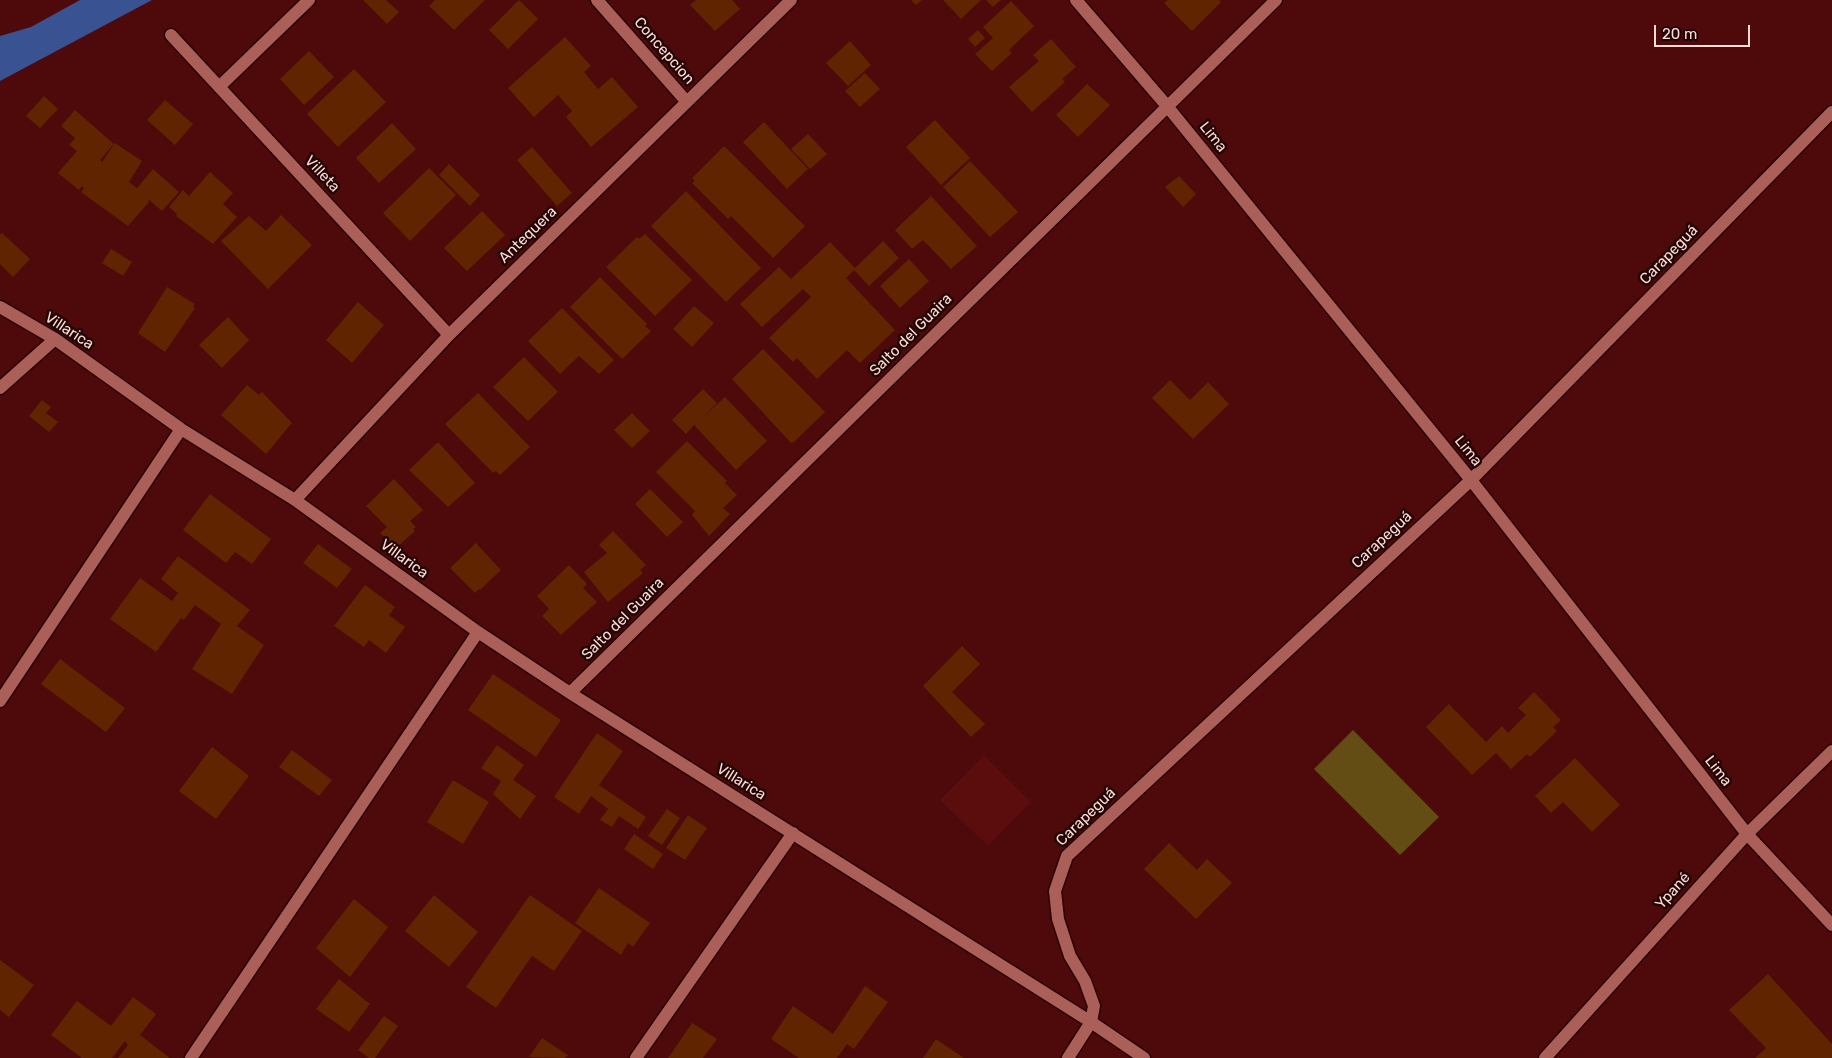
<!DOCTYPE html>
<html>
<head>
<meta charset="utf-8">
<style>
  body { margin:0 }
  #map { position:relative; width:1832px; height:1058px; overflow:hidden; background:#4e090a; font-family:Rubik,sans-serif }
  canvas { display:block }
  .scale { position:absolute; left:1654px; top:25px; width:96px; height:22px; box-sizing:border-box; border:2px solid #fedbd6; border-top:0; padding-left:6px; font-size:15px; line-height:18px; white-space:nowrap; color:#fedbd6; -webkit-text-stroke:4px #220605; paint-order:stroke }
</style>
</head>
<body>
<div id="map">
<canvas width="1832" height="1058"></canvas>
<div class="scale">20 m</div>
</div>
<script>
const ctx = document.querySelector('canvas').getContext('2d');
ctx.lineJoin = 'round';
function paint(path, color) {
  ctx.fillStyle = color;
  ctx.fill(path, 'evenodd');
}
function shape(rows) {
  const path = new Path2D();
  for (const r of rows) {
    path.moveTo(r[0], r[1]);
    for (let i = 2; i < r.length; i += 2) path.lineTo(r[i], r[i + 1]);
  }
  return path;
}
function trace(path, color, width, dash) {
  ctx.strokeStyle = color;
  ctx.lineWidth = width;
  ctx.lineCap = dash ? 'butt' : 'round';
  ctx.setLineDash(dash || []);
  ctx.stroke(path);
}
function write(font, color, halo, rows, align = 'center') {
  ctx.font = font + ' Rubik,sans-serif';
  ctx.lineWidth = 5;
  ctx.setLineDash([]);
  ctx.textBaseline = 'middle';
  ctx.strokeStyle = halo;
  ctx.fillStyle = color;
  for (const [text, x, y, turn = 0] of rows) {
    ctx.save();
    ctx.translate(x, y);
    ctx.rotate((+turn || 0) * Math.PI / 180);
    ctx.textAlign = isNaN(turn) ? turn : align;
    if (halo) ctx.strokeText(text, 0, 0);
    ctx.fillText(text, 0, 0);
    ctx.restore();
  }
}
const built = shape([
  [984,755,1031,802,988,846,940,800]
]);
const green = shape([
  [1353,730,1439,817,1400,855,1314,769]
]);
const water = shape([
  [80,0,152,0,0,81,0,36,31,27]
]);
const building = shape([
  [363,0,386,0,399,12,387,24],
  [435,0,485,0,454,30,429,6],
  [519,0,538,19,508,49,489,30],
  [696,0,732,0,740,9,715,31,690,5],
  [911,0,922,0,916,5],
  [943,0,981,0,961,19],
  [986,0,1001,0,993,7],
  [1168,0,1219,0,1221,2,1192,31,1164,3],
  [1011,1,1034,26,1009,50,1012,53,992,71,975,54,993,38,983,27],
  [978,30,985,38,975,47,968,39],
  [565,37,591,66,584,72,598,89,612,77,638,107,591,147,566,117,572,111,558,95,534,117,508,88],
  [1051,39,1076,67,1062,79,1065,82,1032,112,1009,87,1039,61,1033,55],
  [850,41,871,65,848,86,826,63],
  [309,51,334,77,304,105,280,79],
  [354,69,386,102,338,147,307,114],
  [865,73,880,89,860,107,845,91],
  [1087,84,1110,105,1078,137,1056,115],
  [44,96,58,109,40,128,26,116],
  [165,100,193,124,175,145,147,120],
  [75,110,114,144,100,160,102,162,115,143,142,161,129,182,137,188,153,169,179,192,162,211,148,199,149,202,128,226,81,192,84,188,82,186,79,190,58,173,77,151,69,145,75,138,61,126],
  [935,120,970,158,941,185,906,147],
  [764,122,808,169,787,189,743,142],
  [392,123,416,149,379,183,356,158],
  [808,134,827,154,810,169,791,149],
  [724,146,805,226,773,258,731,216,728,219,692,183,695,181,692,178],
  [532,147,572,193,557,206,517,160],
  [970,161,1018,212,990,237,943,187],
  [449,164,480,195,470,206,439,175],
  [429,168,456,195,410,241,383,213],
  [210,172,233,193,223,204,237,217,213,244,176,216,177,214,169,207,183,190,189,196],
  [1179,176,1196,194,1183,207,1165,187],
  [686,191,761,268,726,302,651,226],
  [931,196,977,246,951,269,923,240,912,249,895,230],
  [482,211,505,235,467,271,444,248],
  [281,215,312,245,268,289,221,241,249,216,266,231],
  [2,233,30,259,13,277,0,264,0,235],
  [645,234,692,280,655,316,606,267,637,237,639,239],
  [883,241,899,258,869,286,854,270,846,278,895,330,860,363,847,350,817,379,797,358,793,362,769,338,811,297,803,289,762,327,740,304,779,267,791,279,830,242,855,268],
  [111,249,132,262,123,276,102,263],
  [909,259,929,281,900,308,880,286],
  [600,277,647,324,645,326,651,331,622,359,570,307],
  [167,287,195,304,193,307,195,308,165,352,138,333],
  [358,302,384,325,352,363,326,340],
  [694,306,714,323,692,347,673,329],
  [562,308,614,360,599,374,579,356,560,374,528,341],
  [228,317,249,340,222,368,199,345],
  [763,349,825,412,794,442,791,443,732,379],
  [524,357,558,392,528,421,493,387],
  [1170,380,1190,400,1208,382,1229,404,1193,439,1152,398],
  [247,385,259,395,262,392,292,423,266,454,221,415],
  [703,389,717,403,702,418,725,397,767,441,736,470,695,426,695,424,686,434,672,420],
  [478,393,530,447,500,475,496,471,493,473,445,424],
  [42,400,51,407,46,413,58,422,49,432,29,416],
  [632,413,650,431,632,448,614,430],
  [687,441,727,481,725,483,737,495,723,508,730,514,709,536,692,515,695,511,656,472],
  [437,443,439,443,475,483,448,507,409,470],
  [394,479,423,510,410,521,416,527,413,529,415,531,396,548,380,533,387,527,366,506],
  [650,489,683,522,667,537,635,504],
  [210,494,271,539,252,564,235,552,226,563,183,530],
  [613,531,646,565,640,570,643,573,608,602,584,572,607,553,599,545],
  [476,543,501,570,480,590,479,589,475,593,450,568],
  [318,544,352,569,337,588,303,563],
  [178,556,250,610,237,626,264,645,232,694,192,669,221,624,195,605,184,620,181,618,156,652,110,619,140,578,172,601,178,593,183,597,161,579],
  [569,565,587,584,583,588,597,602,561,635,542,616,549,609,537,596],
  [365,585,395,607,389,615,405,627,386,653,369,640,364,647,334,626],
  [962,646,980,664,952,692,985,724,971,737,923,686],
  [60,659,125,708,106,732,41,684],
  [493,674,561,720,536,757,468,710],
  [1534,692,1561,720,1553,727,1557,731,1530,757,1527,754,1511,769,1496,753,1472,775,1426,727,1449,704,1486,742,1502,726,1508,733,1526,715,1518,708],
  [597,733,623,751,599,785,646,817,638,829,619,816,612,827,600,820,608,809,591,796,579,814,554,797],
  [497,745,524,765,513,780,536,796,520,819,493,794,501,781,481,768],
  [212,747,249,776,216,819,179,791],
  [292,750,332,780,319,796,279,767],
  [1575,758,1620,805,1592,832,1563,802,1551,813,1535,796],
  [453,780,489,802,463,844,427,822],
  [667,809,680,818,662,845,648,836],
  [688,815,707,828,685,860,666,848],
  [634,834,663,854,653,869,624,849],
  [1169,843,1197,870,1207,859,1232,883,1196,919,1144,869],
  [599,888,650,923,633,947,628,943,621,955,575,923],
  [434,895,478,932,449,967,405,931],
  [530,895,582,931,554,971,532,956,496,1008,466,987],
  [354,899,388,927,350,977,316,948],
  [0,960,34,985,9,1017,0,1010],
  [1768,974,1832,1044,1832,1058,1755,1058,1766,1048,1729,1010],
  [339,979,370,1004,349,1032,316,1009],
  [865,986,888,1002,854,1049,847,1044,837,1058,799,1058,771,1039,793,1006,833,1034],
  [133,997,156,1014,140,1035,170,1058,118,1058,128,1045,125,1041,112,1058,82,1058,51,1035,77,1001,111,1026],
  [384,1016,398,1026,375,1058,369,1058,358,1050],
  [692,1023,717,1039,703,1058,668,1058],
  [542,1038,568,1055,565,1058,529,1057],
  [936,1039,964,1058,923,1058]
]);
const minor = shape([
  [597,0,687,102],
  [1076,0,1167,106,1471,480,1747,834,1832,925],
  [171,35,449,335],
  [219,87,309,0],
  [0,307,55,339,181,429,295,500,478,632,570,693,1091,1022,1144,1058],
  [0,388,55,339],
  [295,500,449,335,791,0],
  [570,693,1276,0],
  [0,701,181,429],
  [191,1058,478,632],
  [636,1058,793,833],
  [1068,1058,1091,1022,1094,1006,1085,981,1070,956,1058,919,1055,891,1067,856,1471,480,1832,112],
  [1545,1058,1747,834,1832,751]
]);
const streetNames = [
  ["Concepcion",664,51,49],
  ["Lima",1213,137,51],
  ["Villeta",322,174,47],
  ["Antequera",528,235,-44],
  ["Carapeguá",1669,255,-46],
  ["Villarica",69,331,33],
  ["Salto del Guaira",911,335,-45],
  ["Lima",1468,451,51],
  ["Carapeguá",1382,540,-43],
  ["Villarica",404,559,36],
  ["Salto del Guaira",623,619,-45],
  ["Lima",1718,771,52],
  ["Villarica",741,782,32],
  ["Carapeguá",1086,817,-44],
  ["Ypané",1673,891,-48]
];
paint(built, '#5b0d0e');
paint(green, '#634d15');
paint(water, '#395292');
paint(building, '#602400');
trace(minor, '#2b0000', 15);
trace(minor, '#aa5f58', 12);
write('15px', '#fedbd6', '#220605', streetNames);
</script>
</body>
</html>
